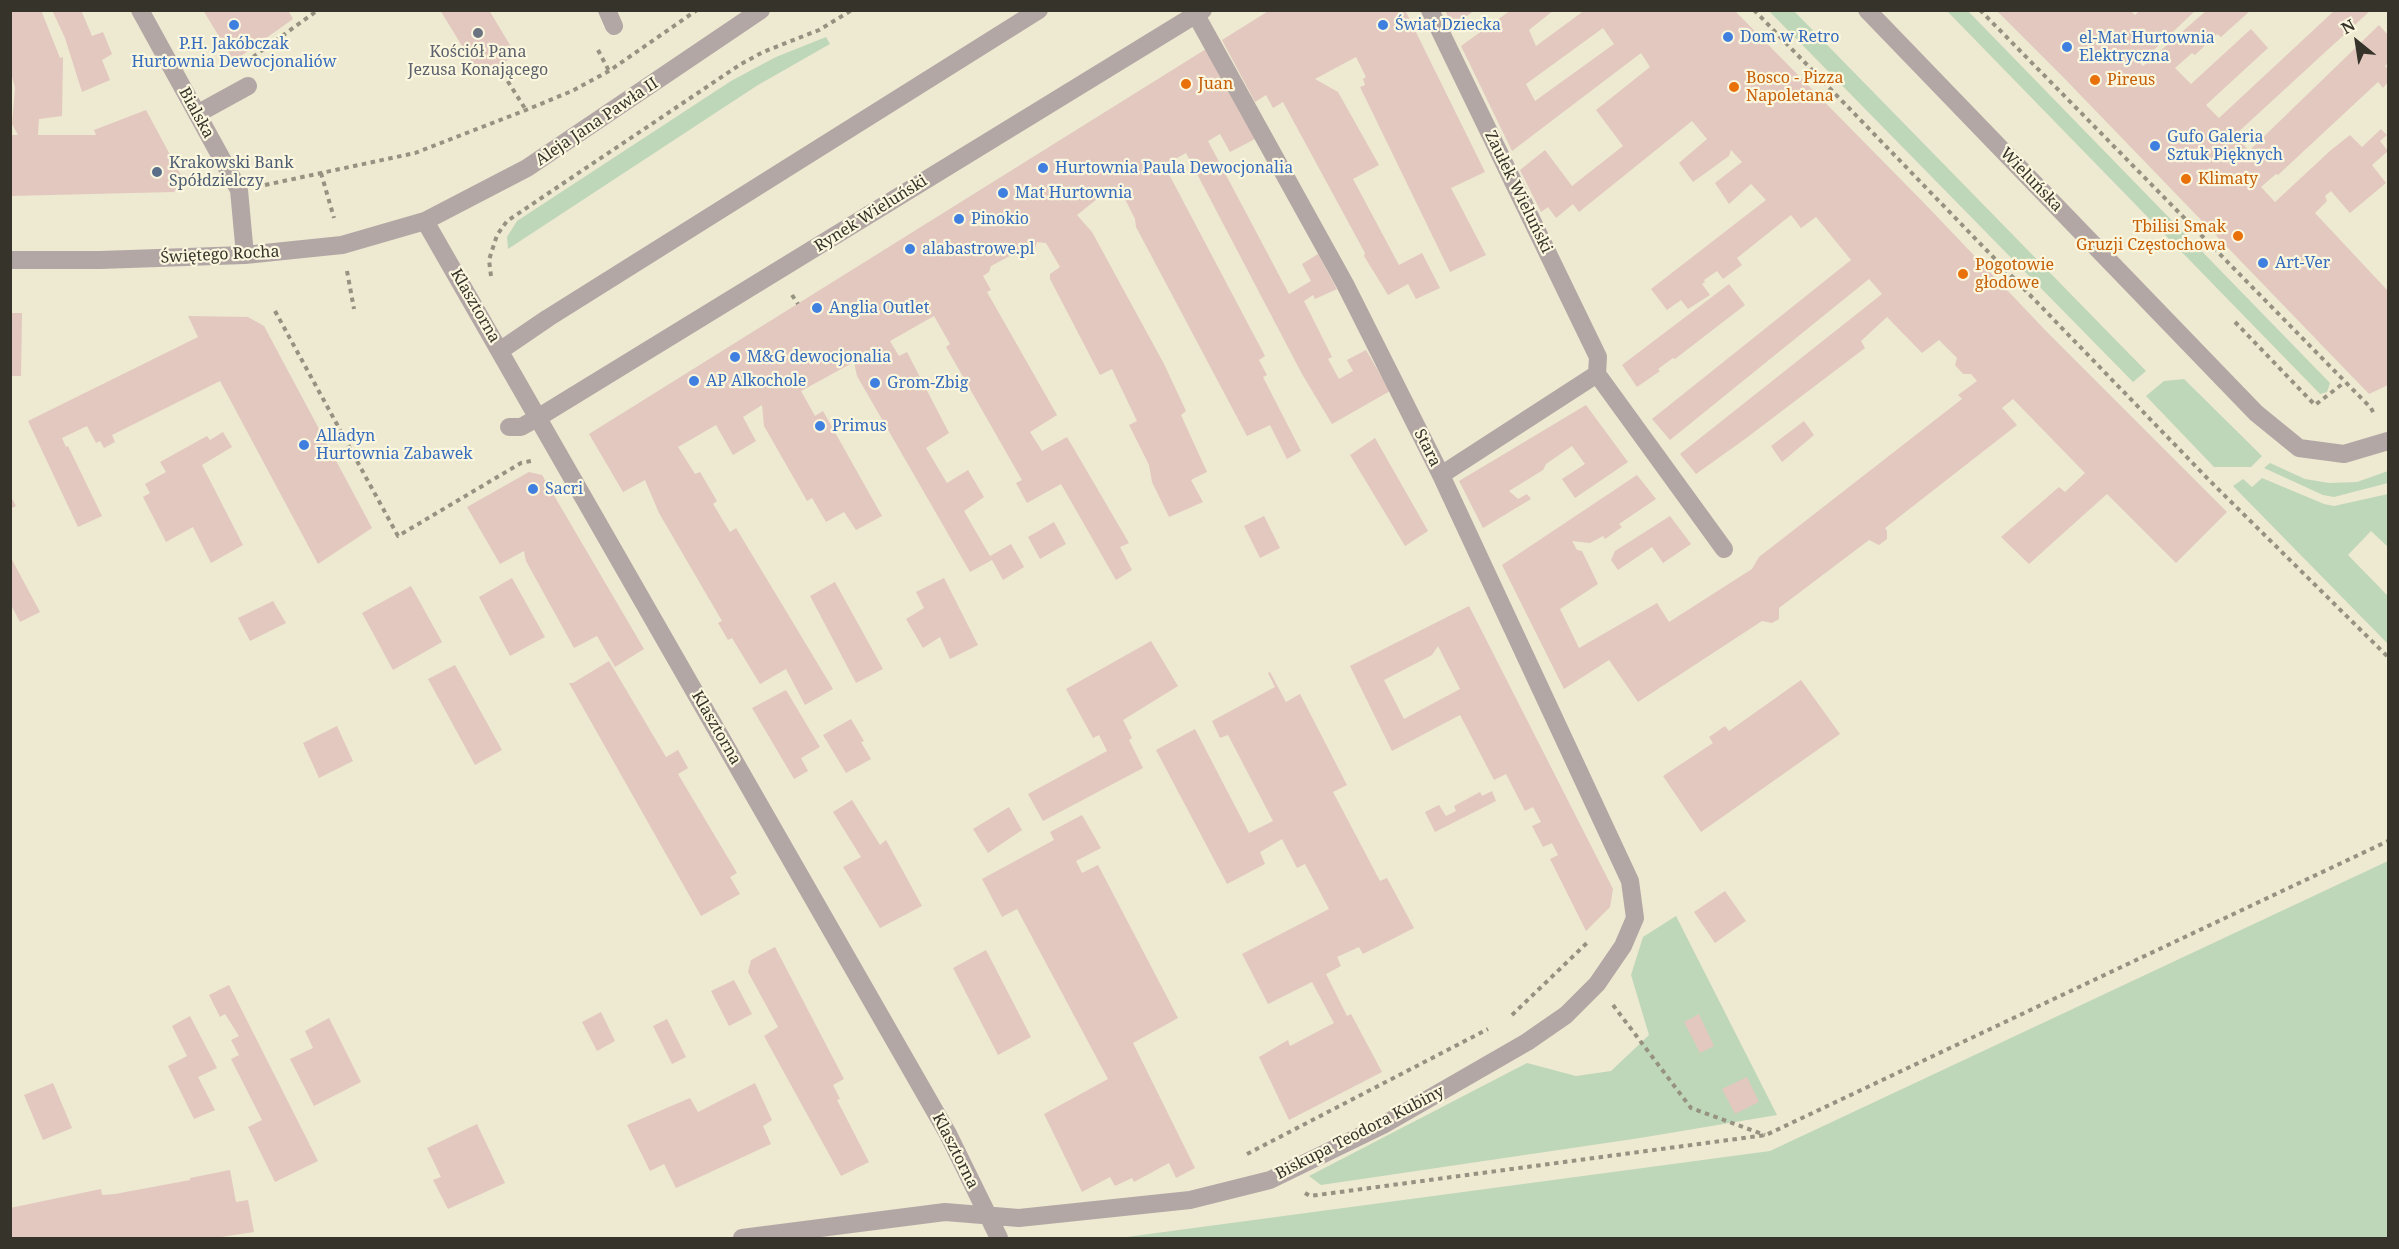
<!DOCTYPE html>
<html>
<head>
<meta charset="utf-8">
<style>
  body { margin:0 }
  #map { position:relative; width:2399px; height:1249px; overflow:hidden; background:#eee9d1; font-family:"Noto Serif",serif }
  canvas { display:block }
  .frame { position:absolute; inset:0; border:12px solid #35332a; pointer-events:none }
  .north { position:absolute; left:2327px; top:12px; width:60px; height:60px; -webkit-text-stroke:4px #fbf6de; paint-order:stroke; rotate:330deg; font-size:16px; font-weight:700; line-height:24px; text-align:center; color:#35332a }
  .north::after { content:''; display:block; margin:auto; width:21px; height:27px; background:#35332a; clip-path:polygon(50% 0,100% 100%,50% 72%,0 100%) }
</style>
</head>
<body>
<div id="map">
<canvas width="2399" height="1249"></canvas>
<div class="frame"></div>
<div class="north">N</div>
</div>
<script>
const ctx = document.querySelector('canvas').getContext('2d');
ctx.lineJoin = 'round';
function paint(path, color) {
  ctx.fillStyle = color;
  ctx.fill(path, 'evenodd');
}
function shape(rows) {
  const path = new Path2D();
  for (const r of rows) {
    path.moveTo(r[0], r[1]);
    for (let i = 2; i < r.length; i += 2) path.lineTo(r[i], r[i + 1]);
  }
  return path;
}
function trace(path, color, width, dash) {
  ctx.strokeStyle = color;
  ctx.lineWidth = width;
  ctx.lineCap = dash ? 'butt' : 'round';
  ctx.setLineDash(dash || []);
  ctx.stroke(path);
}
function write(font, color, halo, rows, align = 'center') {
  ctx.font = font + ' "Noto Serif",serif';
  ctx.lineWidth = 4.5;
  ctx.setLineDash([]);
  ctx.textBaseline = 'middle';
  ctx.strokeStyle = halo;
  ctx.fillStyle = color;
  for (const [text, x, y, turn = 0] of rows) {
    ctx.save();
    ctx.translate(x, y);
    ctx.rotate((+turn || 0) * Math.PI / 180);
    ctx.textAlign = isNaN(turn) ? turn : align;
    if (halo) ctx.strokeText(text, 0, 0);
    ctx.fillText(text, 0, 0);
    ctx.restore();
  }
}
const green = shape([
  [1769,11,1794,11,2146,371,2133,382],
  [1947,11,1968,11,2330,383,2327,392,2320,394],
  [826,37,830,44,758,85,508,249,507,237,517,221,731,81,776,57],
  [2184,379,2262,456,2251,467,2214,467,2146,396,2164,381],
  [2270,463,2305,479,2329,483,2357,482,2388,471,2388,483,2334,497,2323,495,2264,468],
  [2243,479,2252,487,2262,478,2324,504,2334,506,2388,494,2388,547,2371,531,2348,555,2388,596,2388,644,2233,486],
  [2388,861,2388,1238,1119,1238,1770,1151],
  [1676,916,1777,1115,1640,1138,1321,1185,1309,1176,1527,1063,1576,1076,1611,1071,1649,1035,1631,975,1643,937]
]);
const building = shape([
  [10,10,41,10,60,58,63,57,62,116,39,119,38,135,96,135,94,130,146,110,183,179,174,192,10,196,10,135,18,135,12,124,15,88,10,69],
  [52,10,81,10,92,36,103,32,112,54,102,60,110,80,82,92,65,38],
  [203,10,288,10,293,19,234,61],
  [440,10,489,10,516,55,481,77],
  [1270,10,1405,10,1485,172,1451,188,1486,255,1450,272,1360,87,1365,85,1363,79,1366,77,1356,57,1315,79,1338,92,1379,165,1353,179,1399,265,1422,253,1440,288,1416,299,1408,284,1388,295,1364,256,1365,253,1283,102,1273,108,1266,95,1255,102,1222,40],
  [1445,10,1475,10,1452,27],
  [1511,10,1554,10,1529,30,1536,46,1585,10,1734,10,1925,204,2047,332,2227,512,2176,563,2107,494,2029,564,2001,537,2059,487,2065,492,2085,473,2013,399,2002,408,2017,425,1885,528,1887,531,1887,539,1879,545,1869,540,1779,608,1779,619,1772,623,1762,621,1638,702,1609,660,1564,689,1502,565,1637,475,1656,499,1619,524,1622,527,1605,539,1603,536,1590,543,1572,541,1577,550,1582,551,1598,584,1560,609,1579,648,1657,603,1669,622,1752,569,1759,557,1962,399,1958,395,1977,381,1971,374,1963,374,1955,365,1957,358,1939,340,1922,353,1887,317,1861,341,1865,348,1745,439,1696,474,1680,454,1882,294,1869,279,1670,440,1652,419,1851,260,1816,217,1801,228,1791,215,1737,258,1742,265,1723,279,1717,271,1704,280,1705,282,1702,284,1710,295,1688,309,1681,300,1667,310,1651,289,1766,200,1751,184,1729,204,1715,183,1742,162,1731,150,1729,156,1693,182,1679,163,1707,139,1692,121,1579,212,1573,204,1556,218,1548,207,1541,212,1520,170,1545,150,1572,186,1623,146,1596,110,1650,67,1641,53,1512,151,1461,46],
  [1603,28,1614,44,1535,101,1526,84],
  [1996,10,2130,10,2135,15,2140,10,2196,10,2140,63,2143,66,2207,10,2251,10,2221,37,2217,34,2195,55,2192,53,2175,68,2191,84,2251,29,2268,48,2206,105,2219,118,2335,10,2371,10,2235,135,2250,152,2251,149,2379,25,2388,35,2388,63,2385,66,2388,69,2388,82,2383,88,2378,82,2278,175,2276,174,2261,187,2275,202,2331,150,2350,135,2362,147,2381,129,2387,135,2380,141,2388,151,2372,165,2386,183,2350,213,2331,191,2325,196,2327,201,2315,213,2388,291,2388,385,2369,394,2065,79],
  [1206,49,1255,139,1230,152,1220,134,1208,141,1289,294,1311,281,1302,264,1318,254,1337,289,1315,299,1313,295,1304,301,1332,357,1328,359,1339,379,1353,371,1347,360,1366,350,1390,391,1332,424,1302,374,1186,153,1164,165,1265,356,1259,360,1267,375,1263,377,1301,451,1287,459,1270,425,1247,436,1136,227,1135,219,1119,187,1097,199,1077,215,1092,232,1164,364,1186,411,1181,415,1207,472,1191,480,1203,502,1169,517,1152,482,1149,465,1129,425,1137,421,1112,369,1100,375,1050,279,1050,274,1060,267,1046,243,1037,242,1035,248,1025,253,1019,251,991,266,989,272,983,276,991,290,987,292,1057,415,1030,432,1042,451,1067,437,1129,543,1120,547,1132,570,1116,580,1061,484,1027,503,1016,483,1022,480,946,347,950,344,934,316,890,341,899,356,907,352,949,433,926,448,947,483,968,470,984,497,964,511,990,556,1011,544,1024,567,1003,580,992,560,970,572,857,376,854,362,801,391,815,416,823,411,882,516,856,530,844,512,826,522,812,498,807,501,764,426,762,405,743,417,756,441,733,455,716,425,678,447,695,474,700,472,717,501,713,504,730,532,736,528,833,689,805,705,786,669,760,684,732,638,728,640,718,623,722,621,659,513,645,480,623,492,589,434],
  [1729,284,1745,305,1675,359,1673,358,1658,369,1660,371,1637,387,1622,365],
  [10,313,22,313,21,376,10,376],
  [188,316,248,317,264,326,372,528,318,564,220,381,112,435,115,442,104,448,100,441,96,443,87,426,62,438,66,447,68,446,102,516,78,527,28,421,198,337],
  [1586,405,1628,462,1575,498,1562,479,1585,464,1572,446,1546,464,1543,470,1509,491,1518,499,1527,494,1531,499,1483,528,1459,481],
  [1804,421,1814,435,1782,462,1771,446],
  [223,432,232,447,202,465,243,545,211,563,193,527,166,542,143,497,150,493,145,484,166,472,160,462,207,436,210,440],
  [1375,438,1428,531,1405,546,1350,455],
  [529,472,542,475,644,649,615,667,597,636,574,648,526,561,524,551,500,564,467,507],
  [10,495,16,506,10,509],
  [1264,516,1280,548,1260,558,1244,526],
  [1670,516,1691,544,1663,563,1652,547,1618,570,1611,560,1615,551],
  [1054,522,1066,544,1040,559,1028,537],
  [10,556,40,612,20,622,10,603],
  [512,578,545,637,510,656,479,597],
  [944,578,978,645,950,659,940,637,923,648,906,619,924,608,916,592],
  [835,582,883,669,856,683,810,596],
  [411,586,442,642,393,670,362,613],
  [273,601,286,623,250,641,238,618],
  [1469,606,1613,889,1610,907,1586,931,1550,859,1558,855,1552,843,1543,847,1532,826,1541,822,1533,807,1525,811,1506,774,1494,780,1460,715,1392,751,1350,666],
  [1438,646,1460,689,1404,719,1384,680,1432,655],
  [1151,641,1178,686,1123,720,1132,738,1129,740,1143,768,1043,821,1028,794,1107,751,1099,735,1093,738,1066,689],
  [609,661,666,757,678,750,688,768,678,774,737,873,730,877,740,894,701,916,569,683,573,683],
  [455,665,502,750,475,765,428,679],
  [1270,672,1286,702,1300,694,1347,785,1333,792,1380,881,1387,878,1414,928,1363,954,1359,947,1337,957,1341,966,1326,974,1347,1016,1351,1014,1382,1072,1289,1120,1259,1057,1288,1040,1290,1046,1334,1023,1312,982,1268,1004,1242,954,1329,909,1305,864,1297,868,1282,839,1260,852,1265,864,1227,884,1156,750,1195,729,1249,833,1273,821,1228,735,1220,738,1212,721,1275,687,1268,673],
  [1801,680,1840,734,1701,832,1663,776,1713,743,1709,737,1725,726,1729,731],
  [786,690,820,747,801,758,808,771,794,779,752,708],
  [851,719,864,741,861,742,871,759,846,773,823,735],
  [337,726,353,761,319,778,303,743],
  [1492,791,1496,801,1435,832,1425,812,1439,805,1446,816,1456,811,1454,806,1480,792,1482,796],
  [852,800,880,845,886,840,922,906,880,928,843,867,861,857,833,812],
  [1009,807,1022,830,988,853,973,829],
  [1082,815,1101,848,1076,861,1082,873,1098,865,1178,1018,1133,1043,1195,1168,1176,1178,1169,1163,1134,1182,1132,1178,1115,1186,1110,1177,1082,1192,1044,1114,1108,1079,1017,909,1002,917,982,879,1054,840,1050,832],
  [1725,891,1746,921,1715,943,1694,912],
  [775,947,844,1079,833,1085,840,1099,837,1100,869,1162,841,1176,764,1036,778,1027,748,972,751,960],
  [986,950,1031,1037,998,1055,953,968],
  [734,980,752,1014,729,1026,711,991],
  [229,985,318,1161,275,1182,248,1127,262,1120,231,1059,239,1055,231,1040,239,1036,225,1014,220,1017,209,995],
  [601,1012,615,1041,597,1051,582,1022],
  [1699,1014,1714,1046,1700,1053,1684,1022],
  [190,1016,217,1068,198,1077,215,1110,194,1119,168,1066,187,1056,172,1026],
  [329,1018,361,1082,314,1106,290,1059,313,1048,305,1031],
  [667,1019,686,1057,672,1064,653,1026],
  [1747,1077,1759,1102,1735,1114,1722,1089],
  [53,1083,72,1128,43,1140,24,1095],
  [755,1083,772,1120,763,1126,771,1144,676,1188,664,1164,650,1171,627,1125,690,1098,698,1112],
  [477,1124,505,1183,448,1209,433,1180,441,1177,427,1148],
  [230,1170,236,1202,248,1200,254,1232,215,1238,10,1238,10,1208,101,1189,102,1195,115,1194,190,1180,190,1178]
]);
const path = shape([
  [1754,10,2210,481,2388,657],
  [1980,10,2371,408,2375,416],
  [598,50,609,71],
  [253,57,318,10],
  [498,66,526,110],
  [321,173,334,218],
  [265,185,415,153,526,110,572,91,609,71,697,10],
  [347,271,354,309],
  [491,276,489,260,497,235,507,221,741,64,763,52,819,30,852,10],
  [792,295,798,304],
  [275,311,398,536,521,463,531,461],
  [2235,322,2315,405,2345,382],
  [1613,1005,1691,1108,1765,1135],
  [1512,1015,1589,941],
  [1247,1154,1488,1029],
  [1305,1193,1310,1196,1766,1135,2388,841]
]);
const minor = shape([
  [140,10,239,190,245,255],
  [607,10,614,26],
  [1430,10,1598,357,1597,374,1724,549],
  [1867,10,2256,413,2299,448,2344,454,2388,441],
  [197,114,248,86],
  [425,221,948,1134,999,1238],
  [10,260,100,260,245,255,342,245,425,221,527,168,761,10],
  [501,350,548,318,1039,10],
  [509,427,521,427,539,417,1203,10],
  [1441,475,1597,374],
  [742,1238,945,1212,1019,1218,1190,1200,1270,1180,1383,1125,1527,1042,1566,1015,1597,984,1623,946,1635,918,1630,881,1441,475,1345,284,1196,15]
]);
const markers = [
  [234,25,6,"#3f7fe0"],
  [1383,25,6,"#3f7fe0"],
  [478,33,6,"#6b7280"],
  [1728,37,6,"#3f7fe0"],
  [2067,47,6,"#3f7fe0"],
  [2095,80,6,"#e8710a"],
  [1186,84,6,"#e8710a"],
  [1734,87,6,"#e8710a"],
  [2155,146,6,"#3f7fe0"],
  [1043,168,6,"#3f7fe0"],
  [157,172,6,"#5c6f8a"],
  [2186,179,6,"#e8710a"],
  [1003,193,6,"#3f7fe0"],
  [959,219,6,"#3f7fe0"],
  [2238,236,6,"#e8710a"],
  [910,249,6,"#3f7fe0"],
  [2263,263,6,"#3f7fe0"],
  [1963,274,6,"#e8710a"],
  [817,308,6,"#3f7fe0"],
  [735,357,6,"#3f7fe0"],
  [694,381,6,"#3f7fe0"],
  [875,383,6,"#3f7fe0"],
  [820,426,6,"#3f7fe0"],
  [304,445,6,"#3f7fe0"],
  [533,489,6,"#3f7fe0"]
];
const shopNames = [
  ["Świat Dziecka",1395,25],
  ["Dom w Retro",1740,37],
  ["el-Mat Hurtownia",2079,38],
  ["Elektryczna",2079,56],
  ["P.H. Jakóbczak",234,44,"center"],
  ["Hurtownia Dewocjonaliów",234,62,"center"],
  ["Gufo Galeria",2167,137],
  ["Sztuk Pięknych",2167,155],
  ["Hurtownia Paula Dewocjonalia",1055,168],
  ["Mat Hurtownia",1015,193],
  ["Pinokio",971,219],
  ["alabastrowe.pl",922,249],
  ["Art-Ver",2275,263],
  ["Anglia Outlet",829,308],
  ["M&G dewocjonalia",747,357],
  ["AP Alkochole",706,381],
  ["Grom-Zbig",887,383],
  ["Primus",832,426],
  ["Alladyn",316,436],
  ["Hurtownia Zabawek",316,454],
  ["Sacri",545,489]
];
const worshipNames = [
  ["Kościół Pana",478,52],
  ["Jezusa Konającego",478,70]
];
const foodNames = [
  ["Bosco - Pizza",1746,78],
  ["Napoletana",1746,96],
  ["Pireus",2107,80],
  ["Juan",1198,84],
  ["Klimaty",2198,179],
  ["Tbilisi Smak",2226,227,"right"],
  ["Gruzji Częstochowa",2226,245,"right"],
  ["Pogotowie",1975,265],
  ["głodowe",1975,283]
];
const streetNames = [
  ["Bialska",196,113,61],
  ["Aleja Jana Pawła II",597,122,-34],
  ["Wieluńska",2031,180,46],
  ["Zaułek Wieluński",1518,192,64],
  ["Rynek Wieluński",871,214,-32],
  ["Świętego Rocha",220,255,-3],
  ["Klasztorna",475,306,60],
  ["Stara",1427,448,63],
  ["Klasztorna",716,728,60],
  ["Biskupa Teodora Kubiny",1360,1133,-27],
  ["Klasztorna",955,1151,63]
];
const serviceNames = [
  ["Krakowski Bank",169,163],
  ["Spółdzielczy",169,181]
];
paint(green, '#bfd7b9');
paint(building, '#e2c8bf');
trace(path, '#969281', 4, [4.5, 4.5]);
trace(minor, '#b3a7a5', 18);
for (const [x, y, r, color] of markers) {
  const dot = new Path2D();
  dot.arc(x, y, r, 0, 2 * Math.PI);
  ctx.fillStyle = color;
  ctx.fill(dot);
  trace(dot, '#fbf6de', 2);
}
write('16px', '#366cbe', '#fbf6de', shopNames, 'left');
write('16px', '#5b616d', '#fbf6de', worshipNames);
write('16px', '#c56008', '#fbf6de', foodNames, 'left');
write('16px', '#35332a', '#fbf6de', streetNames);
write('16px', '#4e5e75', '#fbf6de', serviceNames, 'left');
</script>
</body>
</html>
